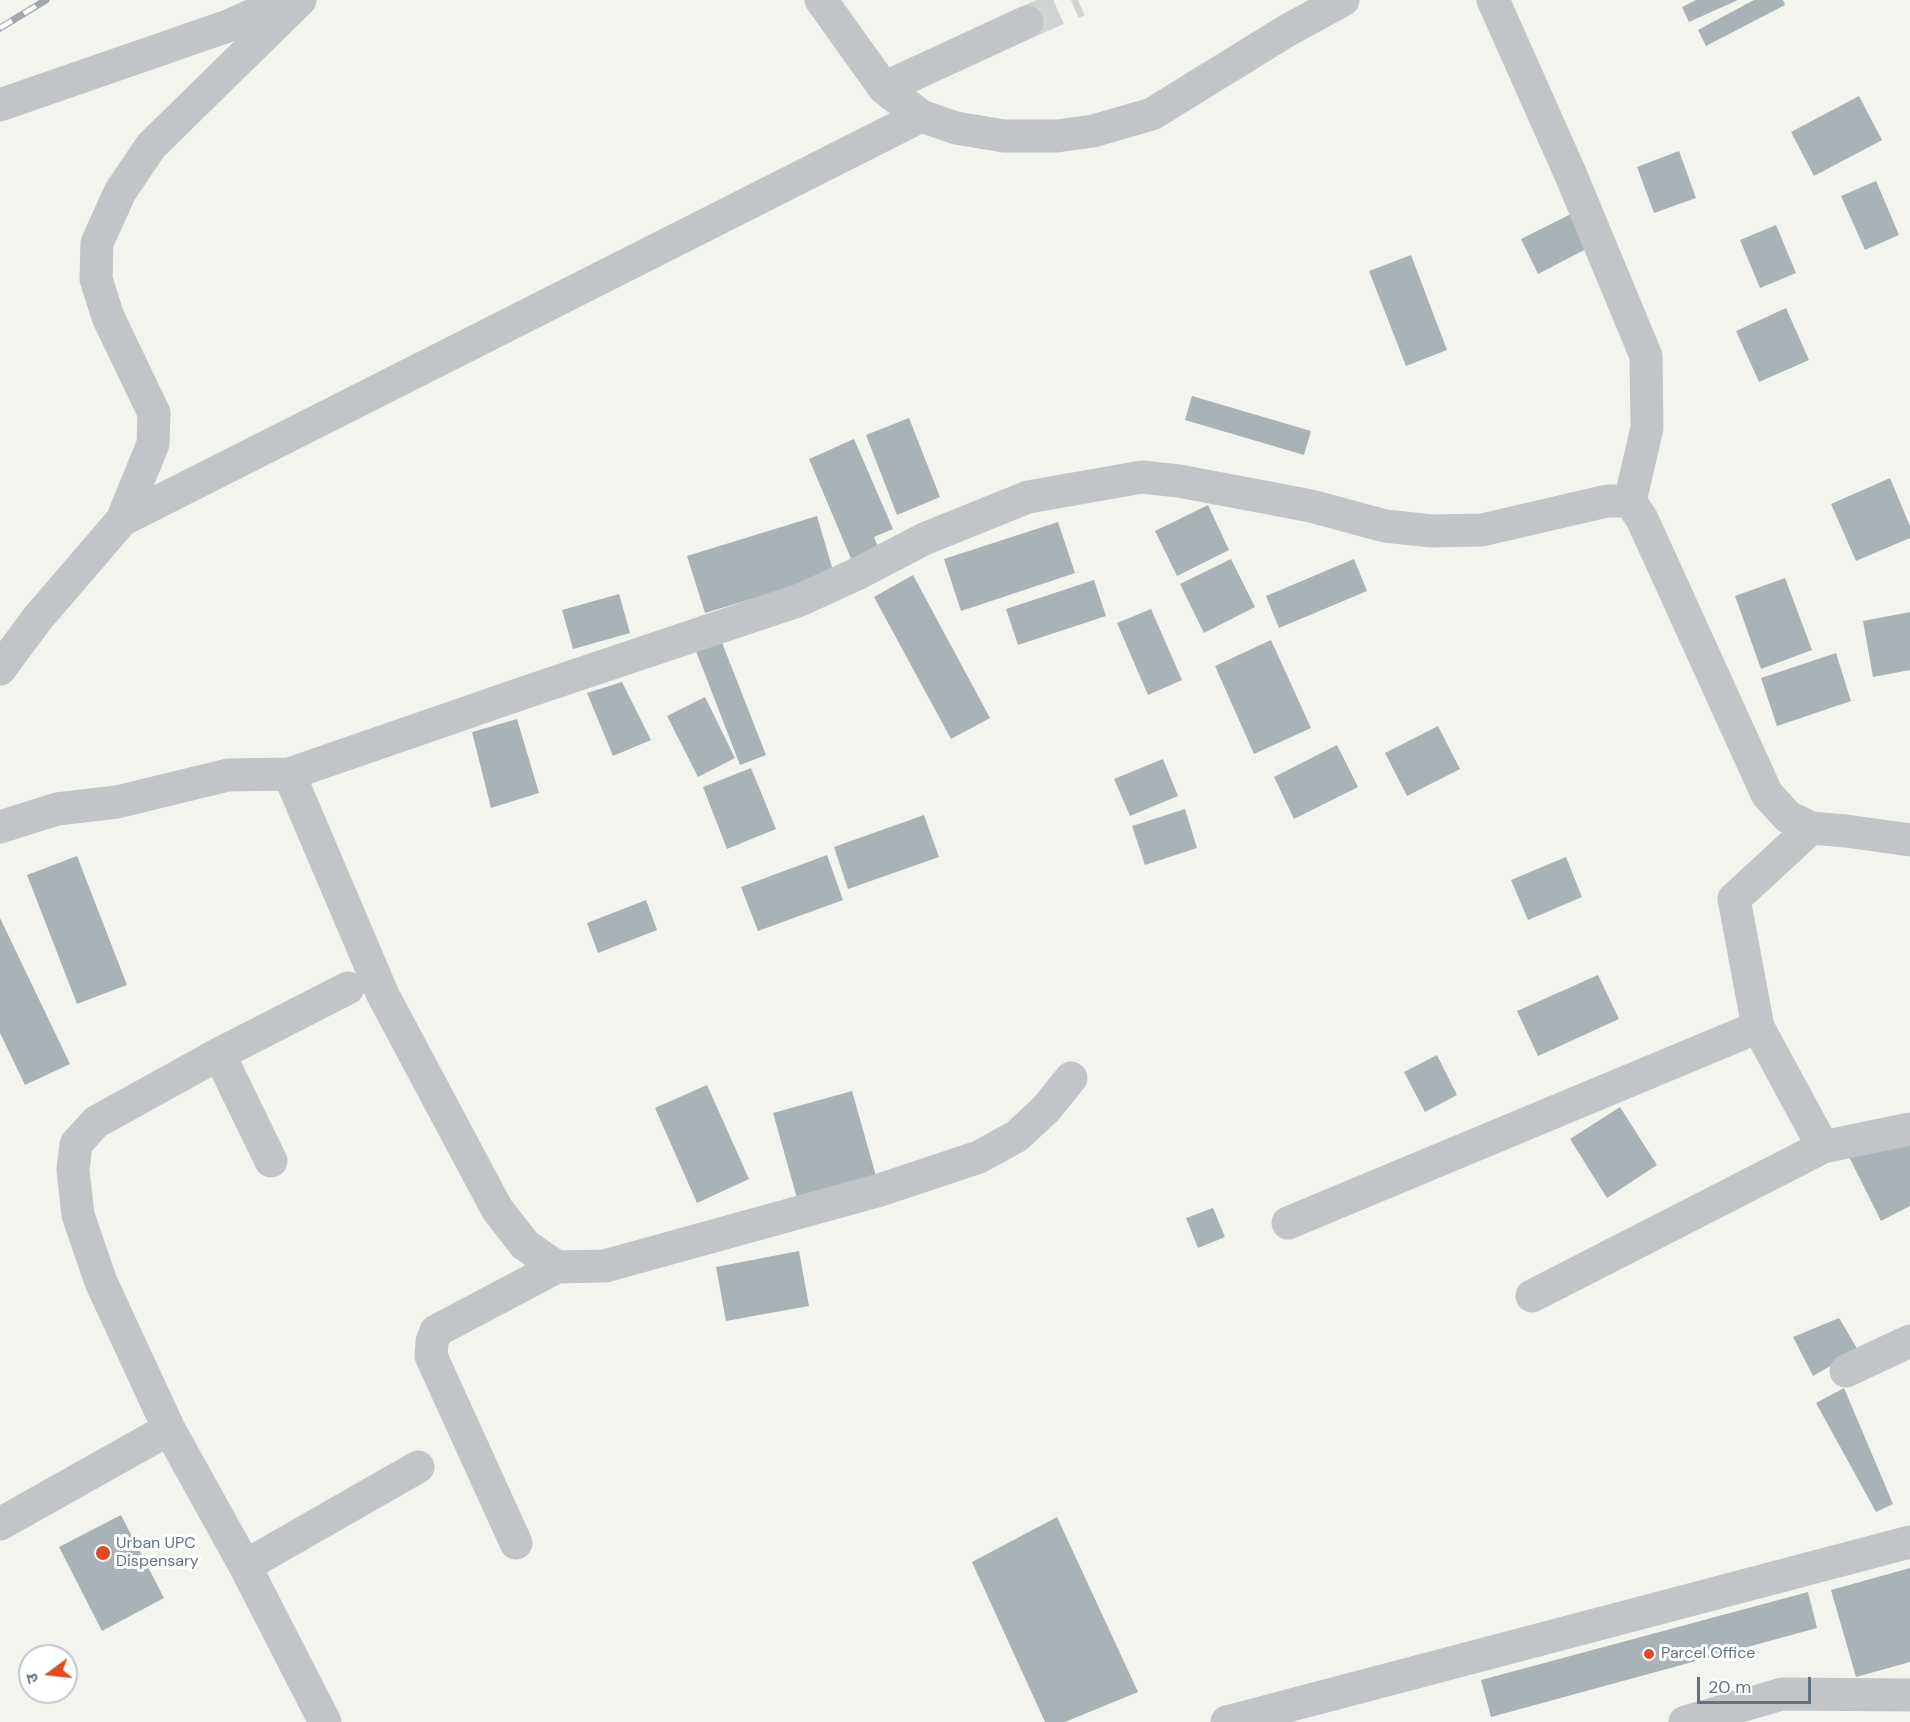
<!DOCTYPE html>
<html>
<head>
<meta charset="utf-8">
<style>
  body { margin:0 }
  #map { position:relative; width:1910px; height:1722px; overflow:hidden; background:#f4f4ef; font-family:"DM Sans","Noto Sans Devanagari",sans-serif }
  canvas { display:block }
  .north { position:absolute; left:18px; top:1644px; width:60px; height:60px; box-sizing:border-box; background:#fff; border:2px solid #c0c7cd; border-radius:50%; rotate:255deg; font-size:16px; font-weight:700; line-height:24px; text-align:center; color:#627481 }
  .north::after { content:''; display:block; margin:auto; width:21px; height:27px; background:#e34820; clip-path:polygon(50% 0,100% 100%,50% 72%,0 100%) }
  .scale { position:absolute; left:1697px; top:1677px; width:114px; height:27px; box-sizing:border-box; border:3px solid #627481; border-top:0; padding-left:8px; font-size:18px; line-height:21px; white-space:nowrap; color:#627481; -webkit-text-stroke:4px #fff; paint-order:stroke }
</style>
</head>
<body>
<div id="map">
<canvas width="1910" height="1722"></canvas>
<div class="north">उ</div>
<div class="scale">20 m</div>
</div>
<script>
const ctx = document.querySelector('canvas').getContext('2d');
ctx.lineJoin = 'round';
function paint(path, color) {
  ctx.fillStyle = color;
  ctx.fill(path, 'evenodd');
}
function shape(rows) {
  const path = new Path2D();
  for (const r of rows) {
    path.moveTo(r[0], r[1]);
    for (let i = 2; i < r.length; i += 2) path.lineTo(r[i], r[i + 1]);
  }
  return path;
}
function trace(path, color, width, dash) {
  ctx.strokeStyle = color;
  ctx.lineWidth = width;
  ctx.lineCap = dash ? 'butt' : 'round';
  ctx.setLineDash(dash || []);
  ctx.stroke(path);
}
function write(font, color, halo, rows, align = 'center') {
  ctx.font = font + ' "DM Sans",sans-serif';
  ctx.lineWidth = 6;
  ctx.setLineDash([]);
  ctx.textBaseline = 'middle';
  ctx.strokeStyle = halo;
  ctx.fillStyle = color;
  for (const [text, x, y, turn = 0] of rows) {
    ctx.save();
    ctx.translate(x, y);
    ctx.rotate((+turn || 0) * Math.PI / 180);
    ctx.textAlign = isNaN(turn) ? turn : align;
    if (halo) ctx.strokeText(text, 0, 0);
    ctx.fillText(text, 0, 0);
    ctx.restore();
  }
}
const building = shape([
  [1696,0,1738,0,1689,22,1682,7],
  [1754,0,1783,0,1785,5,1706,46,1698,30],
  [1859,96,1882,140,1814,176,1791,132],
  [1679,151,1696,198,1654,213,1637,167],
  [1876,181,1899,235,1865,250,1841,196],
  [1575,212,1592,246,1538,274,1521,239],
  [1776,225,1796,273,1760,288,1740,240],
  [1411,255,1447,350,1406,366,1369,271],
  [1786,308,1809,360,1759,382,1736,331],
  [1192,396,1311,431,1304,455,1185,420],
  [909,418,940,497,897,515,866,435],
  [854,439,893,529,874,537,879,549,852,561,809,459],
  [1890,478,1910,526,1910,538,1856,561,1831,504],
  [1208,505,1229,550,1177,576,1155,531],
  [817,516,834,574,705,613,687,556],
  [1058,522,1075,573,961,611,944,559],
  [1231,559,1255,607,1204,633,1180,584],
  [1354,559,1367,591,1279,628,1266,596],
  [913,575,990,718,951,739,874,597],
  [1785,578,1812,650,1761,669,1735,596],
  [1094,580,1106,616,1018,645,1006,609],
  [619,594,630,633,573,649,562,610],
  [1151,609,1182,680,1148,695,1117,623],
  [1910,612,1910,670,1873,677,1863,621],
  [721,640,766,755,740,765,694,646],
  [1271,640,1311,728,1254,754,1215,666],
  [1836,653,1851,701,1777,726,1761,678],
  [622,682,651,740,613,756,587,693],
  [705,697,735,758,698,777,667,716],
  [517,719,539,793,491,808,472,732],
  [1438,726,1460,769,1407,796,1385,753],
  [1337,745,1358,787,1294,819,1274,777],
  [1163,759,1178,796,1130,816,1114,779],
  [751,768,776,829,727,849,703,787],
  [1185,809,1197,848,1145,865,1132,826],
  [924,815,939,857,848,889,834,847],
  [827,855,843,900,758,931,741,887],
  [77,856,127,985,77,1004,27,875],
  [1566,857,1582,897,1528,920,1511,880],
  [646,900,657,930,598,953,587,923],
  [0,918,70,1064,25,1085,0,1033],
  [1598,975,1619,1019,1538,1056,1517,1011],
  [1437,1055,1457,1095,1425,1112,1404,1072],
  [707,1085,749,1179,697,1203,655,1108],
  [852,1091,876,1176,797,1198,773,1113],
  [1620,1107,1657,1165,1607,1198,1570,1139],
  [1910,1144,1910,1206,1881,1221,1849,1157],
  [1213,1208,1225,1237,1198,1248,1186,1218],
  [799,1251,809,1306,726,1321,716,1267],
  [1839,1318,1858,1350,1813,1376,1793,1337],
  [1844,1388,1893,1504,1876,1512,1816,1403],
  [121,1515,164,1598,102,1631,59,1547],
  [1057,1517,1138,1692,1065,1722,1045,1722,972,1562],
  [1910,1568,1910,1662,1856,1677,1831,1590],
  [1808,1592,1817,1628,1491,1717,1481,1680]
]);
const minorTunnel = shape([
  [1027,22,1078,0]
]);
const minor = shape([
  [821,0,884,88,921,116,956,128,1004,136,1057,136,1093,131,1152,114,1288,30,1343,0],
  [1493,0,1570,173,1646,356,1647,428,1630,501],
  [884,88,1027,22],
  [0,105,228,26,287,0],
  [122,520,921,116],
  [0,669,37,619,122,520,153,444,154,413,108,317,96,279,97,243,120,192,151,146,300,0],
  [289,774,383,995,497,1209,525,1245,557,1267,605,1266,880,1190,979,1157,1017,1136,1046,1109,1071,1078],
  [0,827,57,809,117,802,228,775,289,774,532,690,800,600,859,573,924,539,1028,497,1142,477,1179,481,1311,506,1385,526,1432,531,1482,530,1607,501,1630,501,1642,519,1767,794,1788,817,1811,828,1846,831,1910,840],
  [1811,828,1734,899,1758,1027,1823,1147],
  [219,1054,271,1161],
  [1288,1223,1758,1027],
  [1532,1296,1823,1147,1910,1129],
  [1846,1371,1910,1341],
  [0,1524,169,1429],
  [516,1543,431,1356,432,1342,436,1331,557,1267],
  [245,1566,418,1467],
  [325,1722,245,1566,169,1429,101,1282,78,1215,73,1170,76,1144,96,1122,219,1054,348,988],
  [1227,1722,1910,1542],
  [1685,1722,1782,1694,1910,1695]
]);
const rail = shape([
  [0,28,46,0]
]);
const markers = [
  [103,1553,8,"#e34820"],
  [1649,1654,6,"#e34820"]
];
const poiNames = [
  ["Urban UPC",116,1544],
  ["Dispensary",116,1562],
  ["Parcel Office",1661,1654]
];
paint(building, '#a9b2b6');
trace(minorTunnel, '#d0d4d4', 33, [33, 16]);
trace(minor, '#c1c5c8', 33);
trace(rail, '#a1a8ad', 7);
trace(rail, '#fff', 4.5, [14]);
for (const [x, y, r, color] of markers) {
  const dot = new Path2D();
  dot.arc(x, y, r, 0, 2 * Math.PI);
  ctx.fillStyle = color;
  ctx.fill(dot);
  trace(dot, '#fff', 2);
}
write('16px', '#627481', '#fff', poiNames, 'left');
</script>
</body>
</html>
